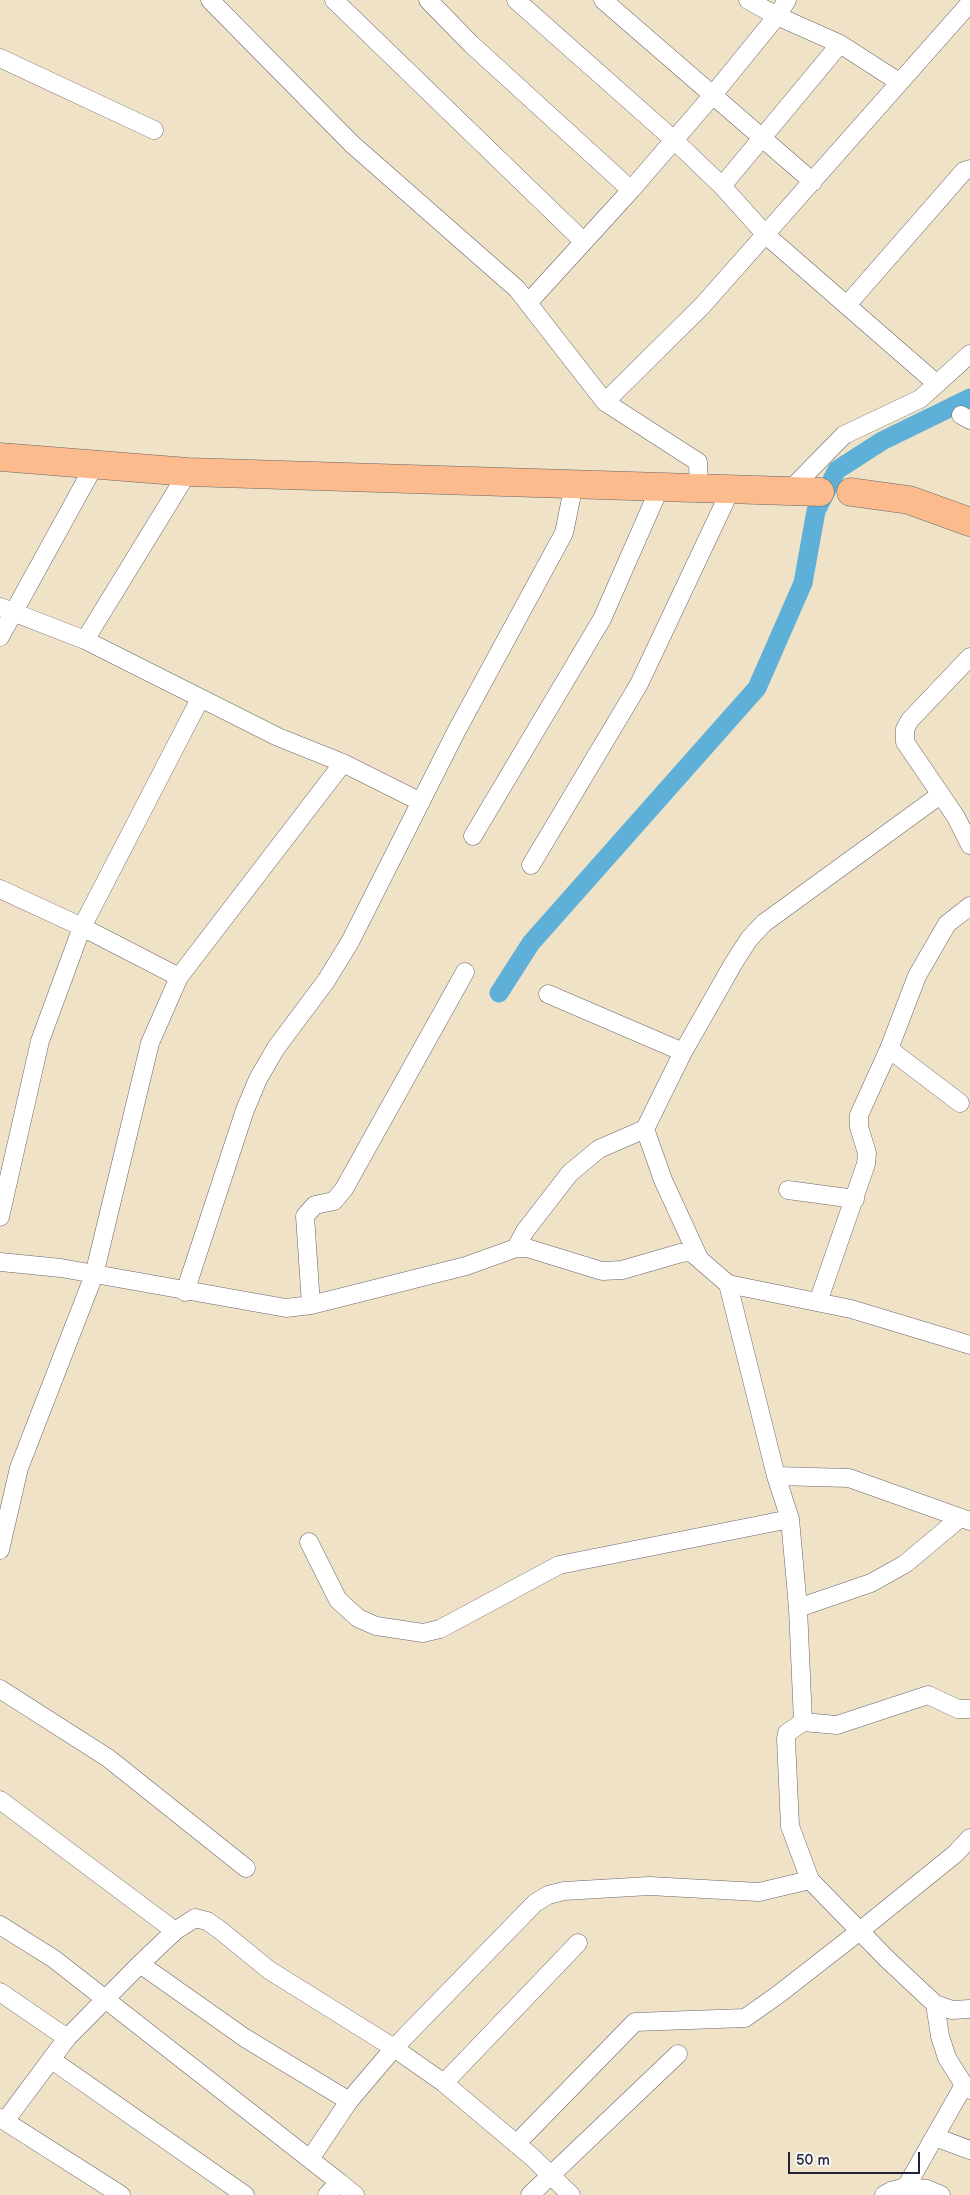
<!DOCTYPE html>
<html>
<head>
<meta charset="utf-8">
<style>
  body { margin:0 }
  #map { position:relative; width:970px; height:2195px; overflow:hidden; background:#efe2c6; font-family:"Balsamiq Sans",sans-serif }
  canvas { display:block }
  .scale { position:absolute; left:788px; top:2152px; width:132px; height:22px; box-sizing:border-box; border:2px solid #22223b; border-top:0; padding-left:6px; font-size:15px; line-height:18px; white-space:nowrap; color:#22223b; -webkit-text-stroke:4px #f6f6f2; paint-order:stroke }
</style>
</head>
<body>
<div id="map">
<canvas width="970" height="2195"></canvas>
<div class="scale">50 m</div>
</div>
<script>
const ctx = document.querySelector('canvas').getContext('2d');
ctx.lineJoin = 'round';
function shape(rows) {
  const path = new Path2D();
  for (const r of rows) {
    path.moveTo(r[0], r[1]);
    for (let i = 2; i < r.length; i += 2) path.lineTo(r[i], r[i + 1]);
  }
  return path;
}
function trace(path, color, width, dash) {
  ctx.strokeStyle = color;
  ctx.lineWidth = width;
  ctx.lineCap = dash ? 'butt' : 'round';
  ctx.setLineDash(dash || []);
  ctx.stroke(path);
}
const canal = shape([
  [499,993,531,943,757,688,803,583,816,511,837,470,882,441,970,398]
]);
const street = shape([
  [210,0,352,144,517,289,605,402],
  [334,0,583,241],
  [428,0,471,44,631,190],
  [516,0,674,140,722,186,766,235,937,384],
  [603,0,813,182],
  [748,0,777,16,840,44,899,82],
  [0,58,154,130],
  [722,186,840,44],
  [528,303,631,190,712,96,777,16,787,0],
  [847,305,964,171,970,169],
  [961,415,970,420],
  [699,489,698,462,605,402,702,306,970,3],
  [789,491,844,435,920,399,970,354],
  [0,607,85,640,278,737,343,763,421,802],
  [0,637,94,466],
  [85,640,188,472],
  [970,657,910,720,905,729,905,742,956,817,970,845],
  [473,836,602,619,660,487],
  [531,865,639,684,731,489],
  [0,889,82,927,179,977],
  [548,994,683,1052],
  [889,1049,960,1103],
  [788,1190,855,1199],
  [0,1217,40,1041,82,927,200,699],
  [516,1248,525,1231,570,1173,599,1149,645,1129],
  [698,1256,663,1180,645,1129,683,1052,733,964,749,939,764,923,940,795],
  [0,1262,61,1268,286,1308,311,1305,466,1266,516,1248,527,1248,602,1271,622,1270,681,1253,691,1252,728,1284,851,1309,970,1345],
  [728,1284,776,1476,790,1519,798,1608,803,1722,787,1733,786,1739,790,1826,810,1880,887,1959,935,2004,952,2010,970,2009],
  [185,1292,245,1110,258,1079,276,1048,326,981,350,942,457,730,564,533,574,484],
  [818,1302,866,1164,867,1153,859,1127,859,1115,889,1049,917,976,947,924,970,906],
  [311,1305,305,1216,315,1205,334,1201,344,1189,465,972],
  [776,1476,849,1478,970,1521],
  [309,1542,338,1600,358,1618,376,1626,423,1633,440,1629,559,1565,790,1519],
  [0,1550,19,1468,94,1275,150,1043,179,977,343,763],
  [798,1608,871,1583,905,1564,960,1518],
  [0,1689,108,1758,246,1868],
  [803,1722,837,1725,928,1695,958,1709,970,1709],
  [0,1800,175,1931],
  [0,1925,54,1959,339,2182,327,2195],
  [140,1964,245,2038,349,2101],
  [0,1992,67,2038],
  [935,2004,940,2036,947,2058,964,2085,970,2090],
  [52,2060,245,2195],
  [444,2083,578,1943],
  [0,2118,121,2195],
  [5,2121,67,2038,140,1964,175,1931,195,1918,207,1921,220,1930,269,1970,394,2048,444,2083,532,2157,571,2195],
  [935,2137,970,2150],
  [516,2144,635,2022,745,2018,779,1994,861,1930,955,1854,970,1838],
  [310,2159,349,2101,394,2048,535,1903,548,1895,564,1891,649,1886,759,1892,810,1880],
  [339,2182,355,2195],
  [906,2187,964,2085],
  [530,2195,678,2054],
  [884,2195,891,2191,906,2187,927,2189,941,2195]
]);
const highway = shape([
  [0,457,188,472,820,492],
  [851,492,909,500,970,522]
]);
trace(canal, '#5eb0d9', 19);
trace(street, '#6a656c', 19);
trace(highway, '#6a656c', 29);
trace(street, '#fff', 18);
trace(highway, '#fbbb8d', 28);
</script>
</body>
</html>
